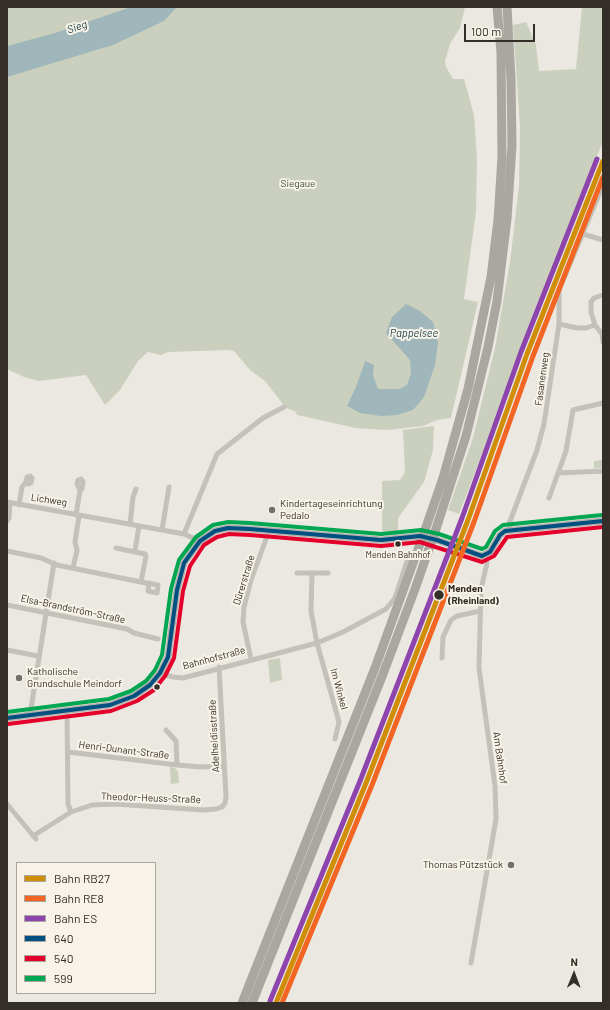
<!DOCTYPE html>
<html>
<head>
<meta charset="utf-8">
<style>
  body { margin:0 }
  #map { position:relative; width:610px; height:1010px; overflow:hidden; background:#ebe8e1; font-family:Barlow,sans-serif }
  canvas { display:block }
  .frame { position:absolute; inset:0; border:8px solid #342e29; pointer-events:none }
  .legend { position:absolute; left:16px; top:862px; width:140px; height:132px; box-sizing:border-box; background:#f7f3e9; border:1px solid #a9a49c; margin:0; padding:5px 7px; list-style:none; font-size:12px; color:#342e29 }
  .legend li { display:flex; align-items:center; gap:8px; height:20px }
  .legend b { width:20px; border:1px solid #a9a49c }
  .north { position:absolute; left:554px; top:954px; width:40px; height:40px; -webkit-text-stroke:3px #f7f3e9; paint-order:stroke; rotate:1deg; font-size:11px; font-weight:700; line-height:16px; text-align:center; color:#342e29 }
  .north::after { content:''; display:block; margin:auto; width:14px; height:18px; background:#342e29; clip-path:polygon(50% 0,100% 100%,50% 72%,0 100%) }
  .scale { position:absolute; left:464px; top:24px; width:71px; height:18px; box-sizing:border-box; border:2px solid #342e29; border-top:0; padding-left:5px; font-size:12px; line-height:14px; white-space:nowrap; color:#342e29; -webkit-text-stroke:3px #f7f3e9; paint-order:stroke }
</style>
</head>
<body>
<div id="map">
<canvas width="610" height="1010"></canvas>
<div class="frame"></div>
<ul class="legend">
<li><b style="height:5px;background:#d08e08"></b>Bahn RB27</li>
<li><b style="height:5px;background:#f26522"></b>Bahn RE8</li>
<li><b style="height:5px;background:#8e44ad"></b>Bahn ES</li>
<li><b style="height:5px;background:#005081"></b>640</li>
<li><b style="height:5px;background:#e4002b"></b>540</li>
<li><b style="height:5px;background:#00a651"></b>599</li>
</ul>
<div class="north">N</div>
<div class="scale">100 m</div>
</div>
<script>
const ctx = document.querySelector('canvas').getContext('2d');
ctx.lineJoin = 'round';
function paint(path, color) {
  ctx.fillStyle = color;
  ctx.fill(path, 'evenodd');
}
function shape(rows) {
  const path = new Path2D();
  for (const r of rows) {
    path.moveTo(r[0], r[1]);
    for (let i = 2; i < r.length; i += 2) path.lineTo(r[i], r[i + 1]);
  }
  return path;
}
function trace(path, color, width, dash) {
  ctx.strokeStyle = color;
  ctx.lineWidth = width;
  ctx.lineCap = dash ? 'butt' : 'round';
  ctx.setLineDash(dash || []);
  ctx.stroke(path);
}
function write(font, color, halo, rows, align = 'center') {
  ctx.font = font + ' Barlow,sans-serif';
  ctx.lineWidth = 4;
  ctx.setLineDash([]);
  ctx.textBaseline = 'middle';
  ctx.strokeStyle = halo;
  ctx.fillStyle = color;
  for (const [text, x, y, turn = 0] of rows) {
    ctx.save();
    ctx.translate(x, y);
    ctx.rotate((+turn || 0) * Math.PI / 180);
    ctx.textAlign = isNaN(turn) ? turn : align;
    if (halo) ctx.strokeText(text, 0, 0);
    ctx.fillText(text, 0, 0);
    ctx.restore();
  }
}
const green = shape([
  [7,7,465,7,460,28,450,44,445,61,446,67,453,79,464,79,474,115,477,158,476,212,464,299,478,302,451,418,437,420,423,426,387,430,356,428,297,415,295,411,286,408,265,381,250,370,234,351,228,350,168,352,161,355,148,352,138,361,120,390,105,405,86,375,39,381,24,377,7,369],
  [582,7,603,8,603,141,459,514,448,510,473,438,495,348,510,262,519,186,520,127,513,25,526,22,536,45,539,71,576,69],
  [434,426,433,450,424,482,398,518,398,531,382,531,382,481,400,480,405,472,403,430],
  [603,460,603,468,594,468,594,461],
  [280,658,282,680,270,683,268,660],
  [170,767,175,768,178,772,179,783,171,784]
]);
const water = shape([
  [131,7,177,7,164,21,113,45,7,77,7,46,55,33],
  [406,304,420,311,433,322,438,343,435,365,424,397,413,410,397,415,381,416,360,413,347,406,356,387,365,361,374,365,373,375,378,389,400,389,407,385,411,373,410,360,386,333,392,317]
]);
const street = shape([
  [583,234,603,240],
  [559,324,577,328,586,328,595,325,591,312,591,302,594,298,603,295],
  [595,325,602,334,603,342],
  [558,473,603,471],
  [549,498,566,451,573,410,603,403],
  [7,502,184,534,200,541],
  [19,505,22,487,26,482,28,484,31,483,32,478,30,476,27,477,26,482],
  [76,515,80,490,82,489,83,482,81,479,78,480,77,484,80,490],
  [7,521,9,518,10,503],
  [130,524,133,497,136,489],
  [162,530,169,487],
  [510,530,509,524,537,450,544,424,559,324,559,290,603,185],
  [184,534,217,454,263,418,284,407],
  [7,551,41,558,57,565,141,582,146,556,145,554,116,548],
  [135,551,139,526],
  [73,568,77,550,75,542,79,516],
  [297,573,312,573,311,611,317,643,339,722,335,739],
  [312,573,328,573],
  [141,582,158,585,157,593,148,591,149,583],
  [7,605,127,629,134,633,158,639],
  [7,650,38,656],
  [442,658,443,637,451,620,457,616,480,611],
  [251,659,243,622,244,607,251,580,269,531],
  [160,673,173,677,183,678,317,643,343,632,386,609,391,603,395,598,409,555],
  [67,711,68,804,71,812],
  [30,715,54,563],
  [166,730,176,741,177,765],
  [68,752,177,765,201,767,224,766],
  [7,804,36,839],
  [33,836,71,812,92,805,114,804,204,810,216,809,222,807,225,803,226,796,219,667],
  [471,963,496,819,495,786,479,668,481,589,487,563,485,555]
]);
const secondary = shape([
  [7,718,110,705,134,696,150,685,160,673,168,657,177,590,184,563,200,541,215,531,228,528,250,529,381,540,420,536,437,540,482,556,490,552,500,535,505,531,603,521]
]);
const highway = shape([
  [424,533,443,478,468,389,491,277,498,220,502,157,501,52,497,7],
  [434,535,466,436,488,347,497,301,507,219,512,146,511,79,507,7],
  [242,1003,375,668,421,541],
  [252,1003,383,674,415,589,431,543]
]);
const rail = shape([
  [389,719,406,675]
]);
const highwayBridge = shape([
  [421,541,424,533],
  [431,543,434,535]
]);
const bus1 = shape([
  [7,718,110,705,134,696,150,685,160,673,168,657,177,590,184,563,200,541,215,531,228,528,250,529,381,540,420,536,437,540,482,556,490,552,500,535,505,531,603,521]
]);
const bus2 = shape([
  [8,724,111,711,137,701,154,690,165,676,174,658,183,591,190,566,204,545,217,537,229,534,250,535,381,546,420,542,482,562,494,556,507,537,603,527]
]);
const bus3 = shape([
  [7,712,109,699,131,691,146,681,155,670,162,655,171,589,179,560,196,537,213,525,228,522,250,523,381,534,421,530,439,534,482,549,486,547,495,531,503,525,602,515]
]);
const rail1 = shape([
  [276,1003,366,783,468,520,527,354,603,161]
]);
const rail2 = shape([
  [282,1003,372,785,474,522,533,356,603,177]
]);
const rail3 = shape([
  [270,1001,360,781,462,518,521,352,597,159]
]);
const markers = [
  [272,510,4,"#746f69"],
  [398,544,3.5,"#342e29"],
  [439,595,5.5,"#342e29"],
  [19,678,4,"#746f69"],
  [157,687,3.5,"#342e29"],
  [511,865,4,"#746f69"]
];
const busNames = [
  ["Menden Bahnhof",398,555]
];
const parkNames = [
  ["Siegaue",298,184]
];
const streetNames = [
  ["Fasanenweg",542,379,-82],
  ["Lichweg",49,500,9],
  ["Dürerstraße",244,580,-73],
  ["Elsa-Brandström-Straße",73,609,12],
  ["Bahnhofstraße",214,658,-15],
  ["Im Winkel",339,689,75],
  ["Adelheidisstraße",214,736,-93],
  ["Henri-Dunant-Straße",124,750,7],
  ["Am Bahnhof",500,758,82],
  ["Theodor-Heuss-Straße",151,798,2]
];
const poiNames = [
  ["Kindertageseinrichtung",280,504],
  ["Pedalo",280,516],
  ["Katholische",27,672],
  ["Grundschule Meindorf",27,684],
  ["Thomas Pützstück",503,865,"right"]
];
const stopNames = [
  ["Menden",448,589],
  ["(Rheinland)",448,601]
];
const waterNames = [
  ["Sieg",77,27,-19],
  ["Pappelsee",414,333]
];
paint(green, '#cad0bd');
paint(water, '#9fb7ba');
trace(street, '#c4c0ba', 5);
trace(secondary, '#b5b0ab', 7);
trace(highway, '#aaa6a0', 9);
trace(rail, '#aca9a4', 1.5, [1, 3]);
trace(highwayBridge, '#aaa6a0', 9);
trace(bus1, '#005081', 4);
trace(bus2, '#e4002b', 4);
trace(bus3, '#00a651', 4);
trace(rail1, '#d08e08', 5);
trace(rail2, '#f26522', 5);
trace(rail3, '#8e44ad', 5);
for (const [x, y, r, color] of markers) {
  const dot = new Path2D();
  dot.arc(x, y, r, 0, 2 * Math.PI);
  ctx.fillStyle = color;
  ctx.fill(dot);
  trace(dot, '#f7f3e9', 1.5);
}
write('9px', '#342e29', '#f7f3e9', busNames);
write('10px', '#40502f', '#f7f3e9', parkNames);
write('10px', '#342e29', '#f7f3e9', streetNames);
write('10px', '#342e29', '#f7f3e9', poiNames, 'left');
write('bold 10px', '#342e29', '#f7f3e9', stopNames, 'left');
write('italic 11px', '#234851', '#f7f3e9', waterNames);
</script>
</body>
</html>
